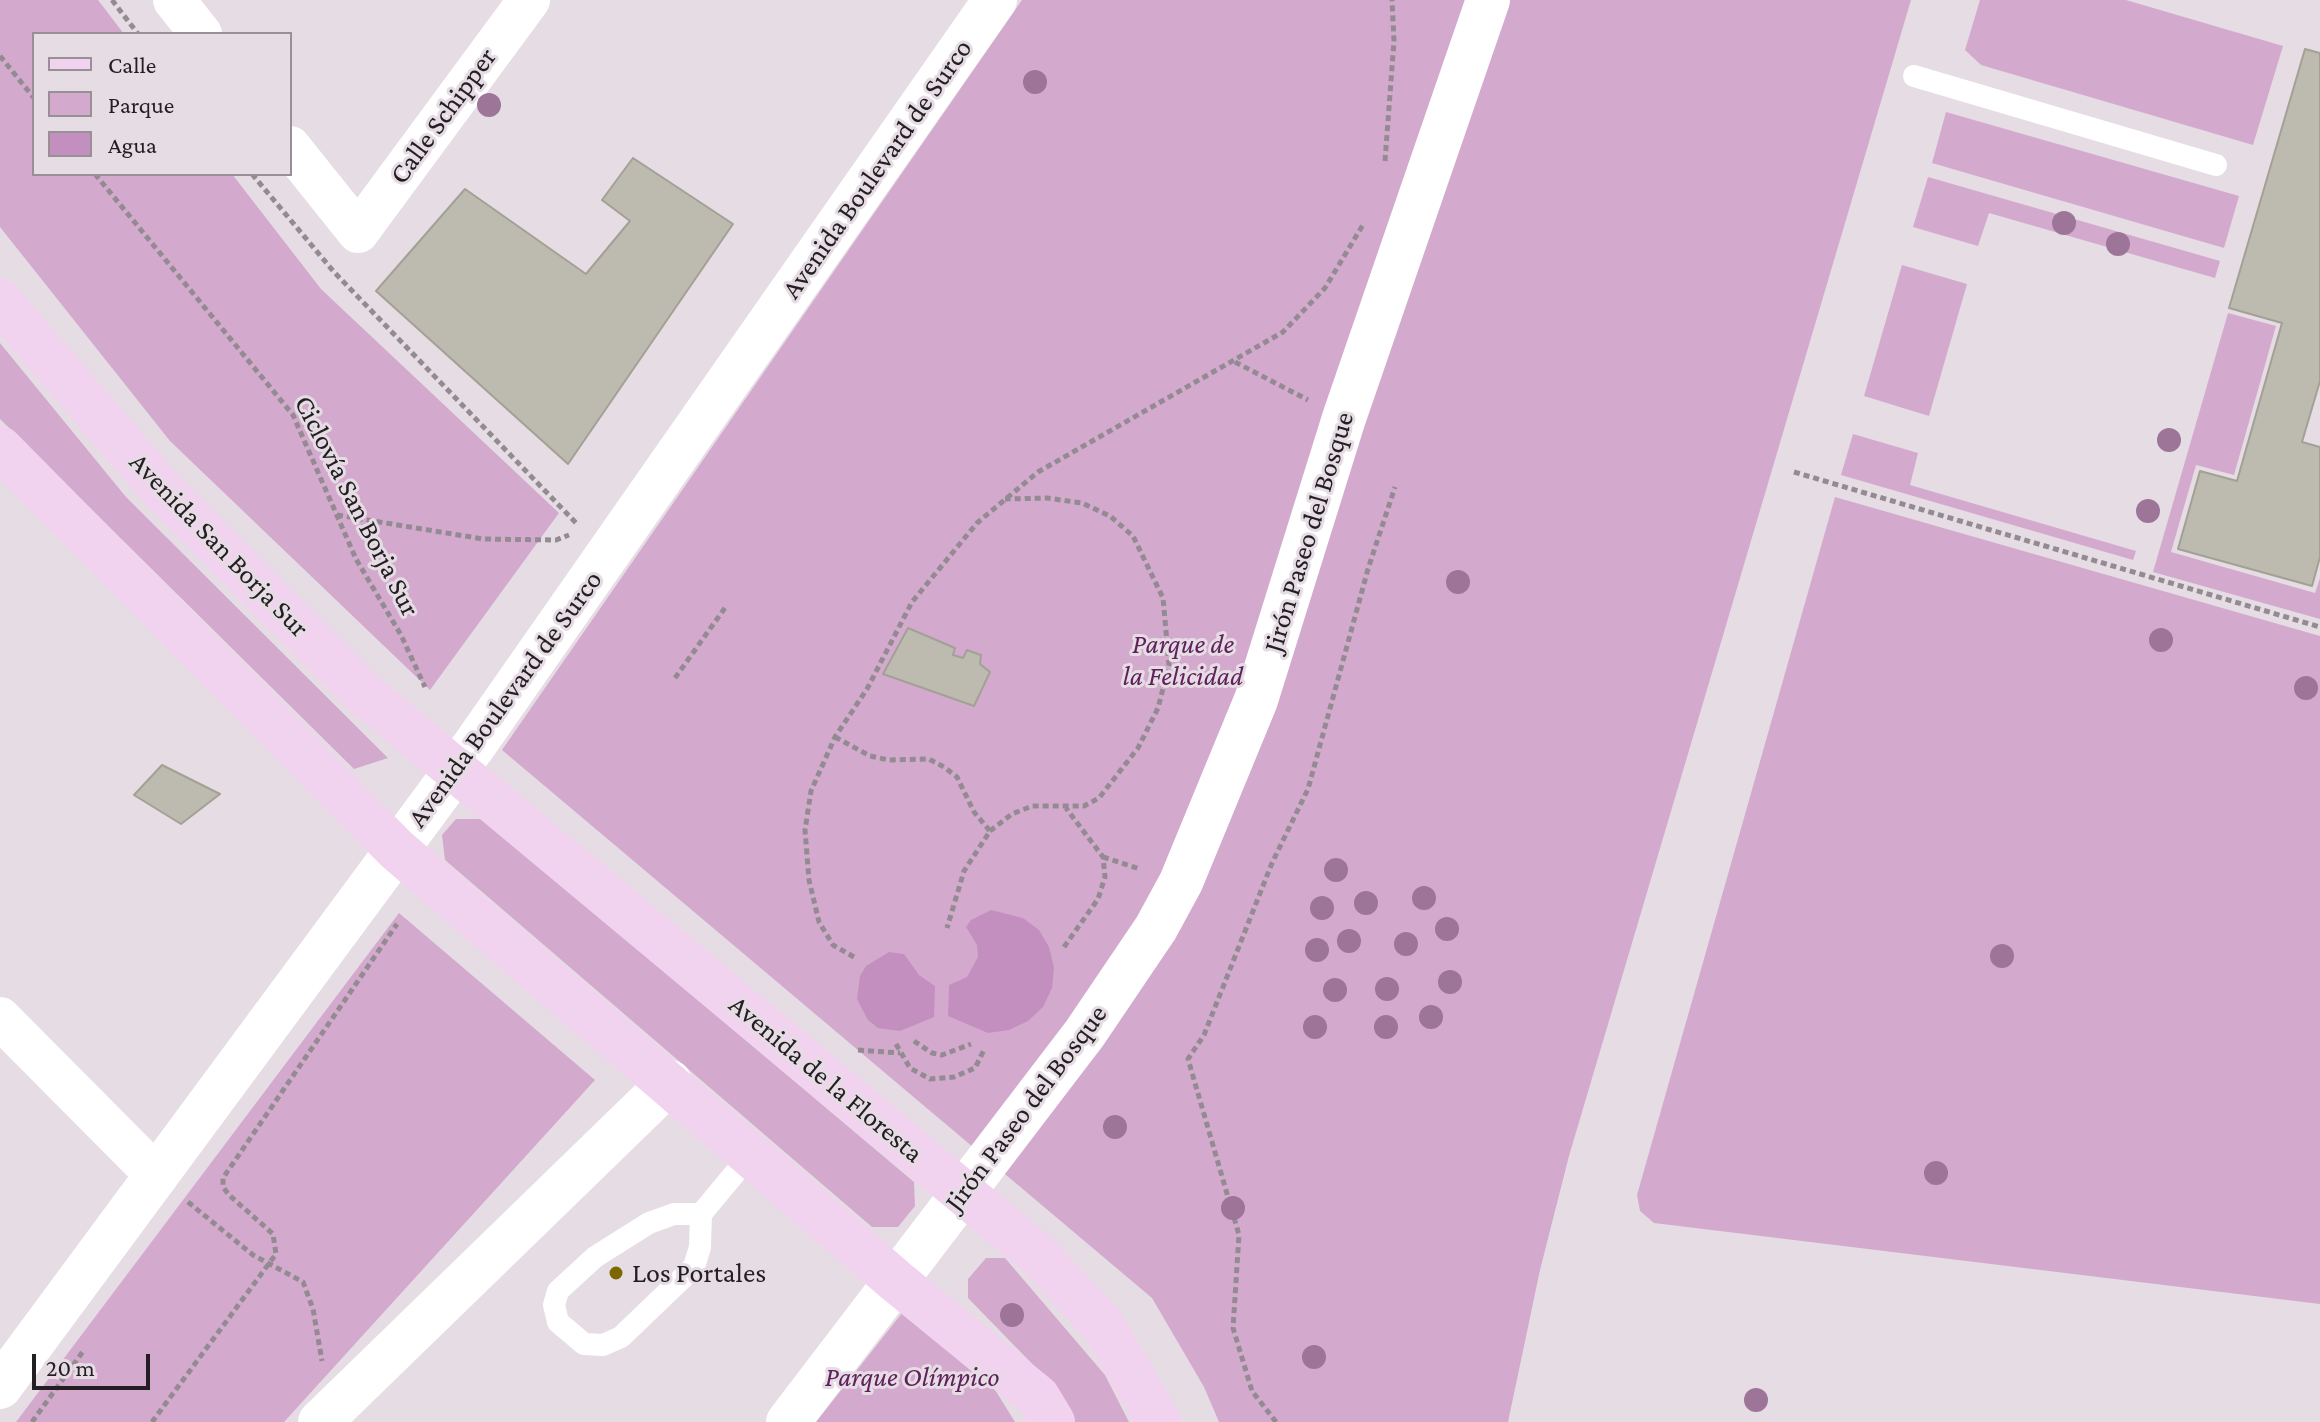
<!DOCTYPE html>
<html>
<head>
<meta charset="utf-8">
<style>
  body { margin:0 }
  #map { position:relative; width:2320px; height:1422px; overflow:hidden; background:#e6dce4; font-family:"Crimson Pro",serif }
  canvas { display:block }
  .legend { position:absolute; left:32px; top:32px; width:260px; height:144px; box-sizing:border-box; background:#e6dce4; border:2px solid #989096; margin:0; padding:10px 14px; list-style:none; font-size:24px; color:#221e21 }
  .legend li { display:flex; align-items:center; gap:16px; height:40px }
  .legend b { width:40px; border:2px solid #989096 }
  .scale { position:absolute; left:32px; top:1354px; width:118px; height:36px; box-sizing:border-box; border:4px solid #221e21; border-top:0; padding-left:10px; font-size:24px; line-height:28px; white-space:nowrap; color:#221e21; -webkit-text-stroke:6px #e6dce4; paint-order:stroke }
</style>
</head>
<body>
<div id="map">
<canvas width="2320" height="1422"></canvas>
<ul class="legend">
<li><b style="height:10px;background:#f2d3ef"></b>Calle</li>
<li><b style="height:22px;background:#d3aace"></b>Parque</li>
<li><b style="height:22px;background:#c38fbe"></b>Agua</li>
</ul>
<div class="scale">20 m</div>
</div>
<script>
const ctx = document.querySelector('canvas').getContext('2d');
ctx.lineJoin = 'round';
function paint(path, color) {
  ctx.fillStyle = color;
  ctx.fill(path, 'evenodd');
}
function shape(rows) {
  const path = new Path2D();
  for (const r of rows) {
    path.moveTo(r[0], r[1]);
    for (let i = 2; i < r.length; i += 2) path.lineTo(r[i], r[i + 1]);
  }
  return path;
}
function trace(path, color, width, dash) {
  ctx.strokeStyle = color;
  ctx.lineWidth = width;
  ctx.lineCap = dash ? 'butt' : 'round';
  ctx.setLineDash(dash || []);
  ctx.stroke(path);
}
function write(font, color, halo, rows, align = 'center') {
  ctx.font = font + ' "Crimson Pro",serif';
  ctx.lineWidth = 6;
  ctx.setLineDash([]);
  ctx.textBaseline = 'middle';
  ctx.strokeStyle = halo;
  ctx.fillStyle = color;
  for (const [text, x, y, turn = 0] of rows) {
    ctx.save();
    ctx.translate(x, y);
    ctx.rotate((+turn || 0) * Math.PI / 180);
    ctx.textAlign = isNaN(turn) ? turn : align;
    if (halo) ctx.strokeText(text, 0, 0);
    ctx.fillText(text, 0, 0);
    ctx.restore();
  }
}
const green = shape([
  [0,0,98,0,124,34,34,34,34,174,232,174,321,289,559,513,430,690,170,441,0,227],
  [1022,0,1911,0,1569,1156,1540,1270,1508,1422,1219,1422,1204,1387,1152,1298,502,750],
  [1980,0,2126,0,2283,46,2253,145,1981,65,1965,50],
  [1946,112,2239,196,2224,248,1932,163],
  [1928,177,2220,261,2215,278,1989,213,1978,246,1913,227],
  [1902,265,1967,284,1929,416,1864,396],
  [2228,313,2276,326,2234,475,2196,465,2171,552,2315,593,2320,578,2320,619,2153,572],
  [0,343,126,497,388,758,354,769,0,419],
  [1853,434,1918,453,1910,485,2136,551,2133,560,1841,475],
  [1835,497,2320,636,2320,1304,1654,1223,1640,1211,1637,1195],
  [456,819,483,819,914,1182,915,1206,898,1227,872,1227,445,860,442,835],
  [399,913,595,1080,284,1422,16,1422],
  [986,1258,1005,1258,1105,1375,1129,1422,1069,1422,1040,1372,968,1298,968,1279],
  [902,1313,989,1380,1015,1422,816,1422]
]);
const water = shape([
  [991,910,1023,918,1039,930,1049,947,1054,968,1052,988,1043,1007,1028,1021,1009,1030,988,1033,948,1016,949,985,967,977,978,957,977,945,966,927,971,920],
  [889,952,904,954,919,975,935,986,934,1017,900,1031,878,1028,868,1020,857,999,860,976,866,966]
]);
const building = shape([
  [2305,49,2320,53,2320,381,2302,442,2320,447,2320,557,2312,586,2178,549,2200,471,2237,481,2282,323,2229,308,2305,49],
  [633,158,733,224,568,464,376,291,465,189,586,274,630,221,602,200,633,158],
  [908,628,955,648,953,655,963,658,967,650,981,655,980,664,990,672,974,706,883,674,908,628],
  [162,765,220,794,181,824,134,795,162,765]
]);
const path = shape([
  [112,0,138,34],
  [0,56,34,98],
  [1385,161,1394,41,1392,0],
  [95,174,293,415,356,559,401,635,425,687],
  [252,174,334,272,578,525],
  [1235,362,1308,400],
  [1794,472,2320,627],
  [337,515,483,539,556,540,569,535],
  [675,678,727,605],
  [835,737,870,756,889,760,929,759,944,767,957,777,974,812,990,831,964,871,947,928],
  [990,831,1012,814,1032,806,1084,806,1099,798,1138,748,1158,708,1169,665,1163,598,1133,536,1110,516,1082,503,1047,498,1005,499],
  [1103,857,1140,869],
  [1064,947,1098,899,1105,877,1103,857,1066,808],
  [854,957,833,945,819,922,809,880,805,830,811,791,835,737,867,689,912,602,977,523,1038,472,1283,332,1325,288,1364,223],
  [914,1041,932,1053,942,1055,971,1044],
  [896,1044,910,1068,930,1079,954,1077,975,1068,985,1048],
  [858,1050,900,1053],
  [188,1202,253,1255,303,1282,313,1309,322,1361],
  [32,1422,84,1350],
  [152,1422,276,1254,273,1234,229,1195,223,1187,223,1178,397,924],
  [1276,1422,1252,1391,1233,1328,1239,1235,1188,1059,1204,1035,1272,863,1308,789,1368,569,1395,487]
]);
const service = shape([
  [1914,76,2216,165],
  [701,1214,674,1214,649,1223,595,1257,558,1291,554,1305,558,1322,584,1344,603,1345,621,1337,694,1267,700,1247,701,1214,751,1154]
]);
const minor = shape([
  [174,0,201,34],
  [290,147,358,232,529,0],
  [0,1018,157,1176]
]);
const tertiary = shape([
  [0,1387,473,747,995,0],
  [320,1422,670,1082],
  [788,1422,1085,1033,1156,928,1181,882,1256,700,1344,418,1488,0]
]);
const secondary = shape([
  [0,301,163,491,362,692,1038,1255,1103,1325,1159,1422],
  [0,448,396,849,896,1281,1038,1397,1053,1422]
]);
const trees = [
  [1035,82],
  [489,105],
  [2064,223],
  [2118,244],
  [2169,440],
  [2148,511],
  [1458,582],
  [2161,640],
  [2306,688],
  [1336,870],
  [1424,898],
  [1366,903],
  [1322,908],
  [1447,929],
  [1349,941],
  [1406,944],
  [1317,950],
  [2002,956],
  [1450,982],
  [1387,989],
  [1335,990],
  [1431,1017],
  [1315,1027],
  [1386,1027],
  [1115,1127],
  [1936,1173],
  [1233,1208],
  [1012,1315],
  [1314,1357],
  [1756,1400]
];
const markers = [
  [616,1273,8,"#7b6800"]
];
const streetNames = [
  ["Calle Schipper",443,116,-54],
  ["Avenida Boulevard de Surco",877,169,-55],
  ["Ciclovía San Borja Sur",357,506,63],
  ["Jirón Paseo del Bosque",1309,532,-73],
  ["Avenida San Borja Sur",219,545,46],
  ["Avenida Boulevard de Surco",505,699,-54],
  ["Avenida de la Floresta",826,1079,40],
  ["Jirón Paseo del Bosque",1026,1108,-53]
];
const parkNames = [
  ["Parque de",1183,644],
  ["la Felicidad",1183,676],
  ["Parque Olímpico",912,1377]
];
const poiNames = [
  ["Los Portales",632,1273]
];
paint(green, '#d3aace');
paint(water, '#c38fbe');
paint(building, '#bdbaaf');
trace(building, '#a3a095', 2);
trace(path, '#938b91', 5, [6, 4]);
trace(service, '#fff', 22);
trace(minor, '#fff', 42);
trace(tertiary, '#fff', 44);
trace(secondary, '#f2d3ef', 44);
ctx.fillStyle = '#9c7599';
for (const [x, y] of trees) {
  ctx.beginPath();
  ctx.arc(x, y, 12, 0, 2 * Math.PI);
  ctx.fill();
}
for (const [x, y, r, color] of markers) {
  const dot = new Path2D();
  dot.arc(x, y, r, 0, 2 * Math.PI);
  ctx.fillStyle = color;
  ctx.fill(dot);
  trace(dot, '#e6dce4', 3);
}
write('28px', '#221e21', '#e6dce4', streetNames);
write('italic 28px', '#5f205b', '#e6dce4', parkNames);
write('28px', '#221e21', '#e6dce4', poiNames, 'left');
</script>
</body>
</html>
